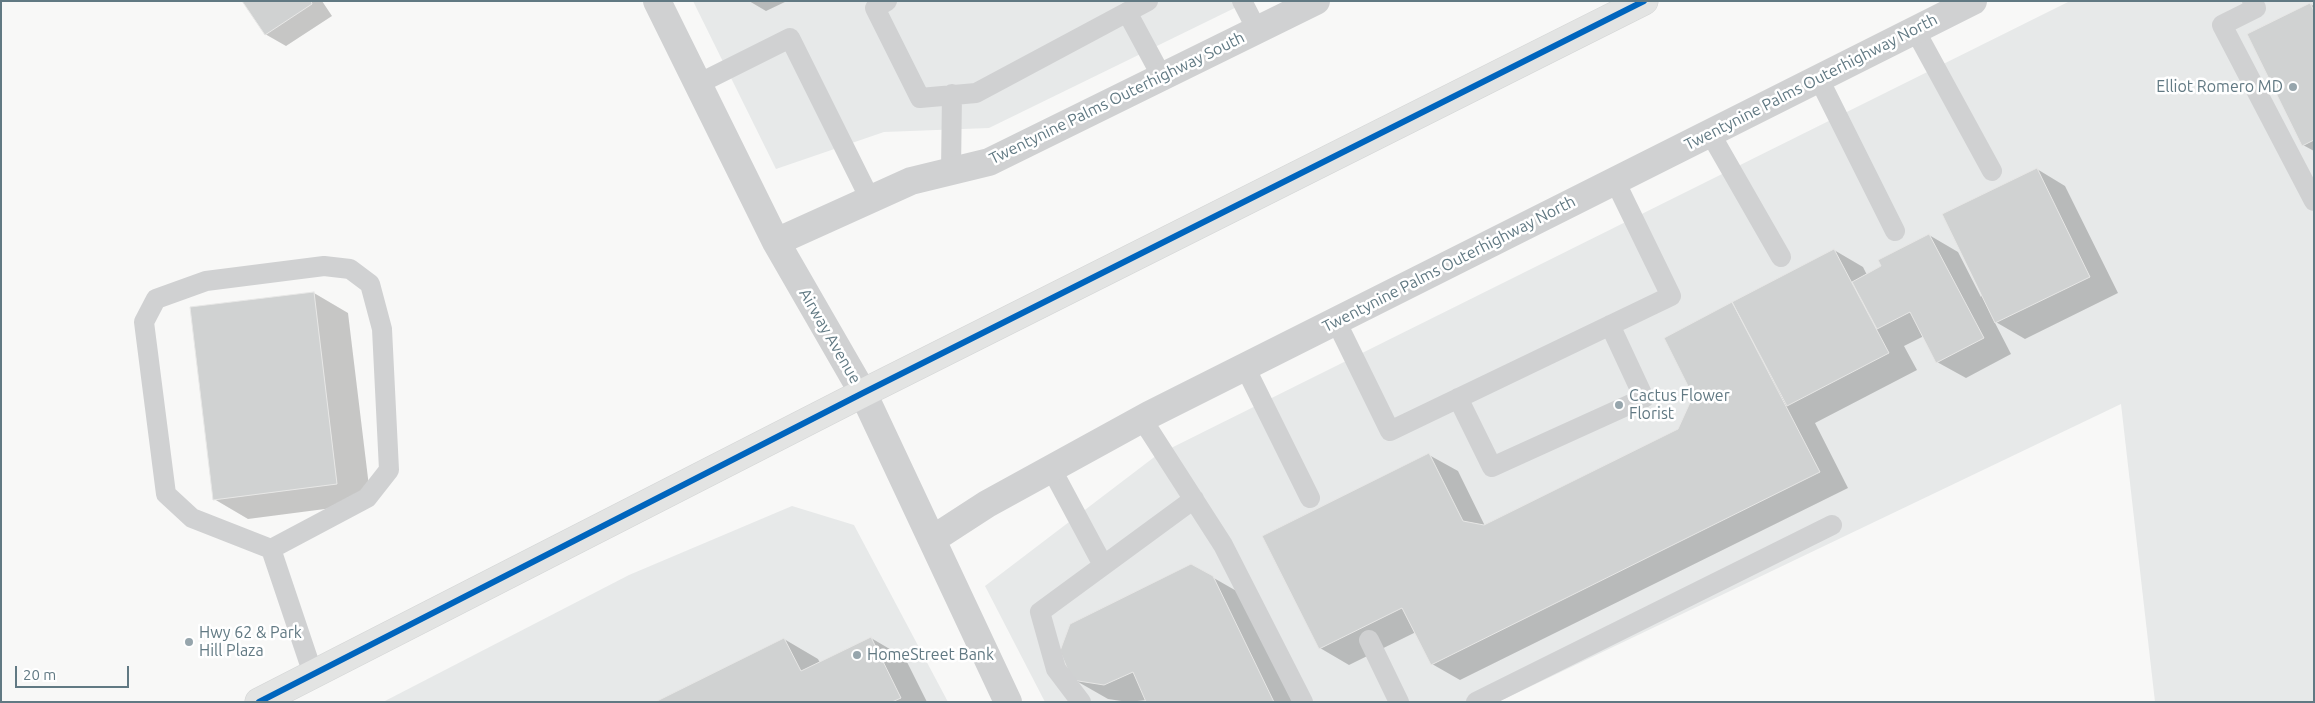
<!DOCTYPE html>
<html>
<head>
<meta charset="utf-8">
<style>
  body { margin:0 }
  #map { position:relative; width:2315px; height:703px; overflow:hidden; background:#f8f8f7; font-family:Ubuntu,sans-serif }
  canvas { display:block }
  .frame { position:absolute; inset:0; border:2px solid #617983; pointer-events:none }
  .scale { position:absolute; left:15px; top:666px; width:114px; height:22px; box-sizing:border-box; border:2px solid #617983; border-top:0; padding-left:6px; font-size:15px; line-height:18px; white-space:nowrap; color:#617983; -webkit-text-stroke:4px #fff; paint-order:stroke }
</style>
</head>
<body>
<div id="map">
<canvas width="2315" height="703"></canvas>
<div class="frame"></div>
<div class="scale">20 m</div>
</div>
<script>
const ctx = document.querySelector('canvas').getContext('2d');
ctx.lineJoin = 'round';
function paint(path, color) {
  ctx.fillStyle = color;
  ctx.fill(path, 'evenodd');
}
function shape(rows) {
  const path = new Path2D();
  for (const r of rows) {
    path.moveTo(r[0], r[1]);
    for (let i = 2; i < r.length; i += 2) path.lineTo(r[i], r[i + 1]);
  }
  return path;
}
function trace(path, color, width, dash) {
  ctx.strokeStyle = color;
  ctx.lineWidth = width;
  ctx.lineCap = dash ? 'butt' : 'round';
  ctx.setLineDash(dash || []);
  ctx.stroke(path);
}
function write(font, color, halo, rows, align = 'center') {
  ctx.font = font + ' Ubuntu,sans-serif';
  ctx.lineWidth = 5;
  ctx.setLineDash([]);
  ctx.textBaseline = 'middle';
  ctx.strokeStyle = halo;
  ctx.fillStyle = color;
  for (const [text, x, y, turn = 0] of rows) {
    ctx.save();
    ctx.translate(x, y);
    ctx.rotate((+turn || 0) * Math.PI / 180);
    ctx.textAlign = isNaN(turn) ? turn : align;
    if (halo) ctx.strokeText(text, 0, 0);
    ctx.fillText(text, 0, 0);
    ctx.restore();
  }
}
const built = shape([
  [693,1,1249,1,989,128,884,132,776,169],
  [2070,1,2314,1,2314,702,2155,702,2121,404,1498,702,1045,702,985,586,1157,455],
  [792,506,854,525,948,702,383,702,629,575]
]);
const shadow = shape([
  [243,1,322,1,332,16,286,46,265,34],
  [749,1,787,1,766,11],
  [2310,4,2314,6,2314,151,2303,145],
  [2037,169,2065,186,2118,293,2025,339,1994,321,2011,354,1966,378,1937,362,1924,336,1904,346,1917,370,1815,423,1848,488,1460,680,1432,664,1416,632,1349,665,1320,648,1429,455,1458,471,1485,526,1679,430,1695,396,1666,338,1834,250,1863,267,1867,275,1929,235,1958,252,1981,297],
  [314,293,348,313,371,503,248,519,214,499],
  [1212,577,1247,597,1298,702,1148,702,1147,700,1128,702,1108,699,1073,679],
  [871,638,905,658,927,702,657,702,784,639,818,659,820,663]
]);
const building = shape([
  [242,1,311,1,312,4,265,35,242,1],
  [2310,3,2314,11,2314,140,2302,146,2247,34,2310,3],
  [2037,168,2090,277,1995,323,1942,214,2037,168],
  [1929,234,1984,338,1936,363,1910,312,1877,329,1852,282,1881,266,1878,260,1929,234],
  [1834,249,1889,353,1787,406,1732,302,1834,249],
  [314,292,337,484,213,500,190,307,314,292],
  [1732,302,1820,472,1431,665,1402,608,1319,649,1262,536,1429,453,1463,521,1484,525,1678,429,1693,396,1664,338,1732,302],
  [1191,564,1213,576,1274,702,1146,702,1133,672,1104,685,1072,680,1060,651,1070,624,1191,564],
  [871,637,901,698,892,702,655,702,784,638,801,671,871,637]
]);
const service = shape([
  [887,1,875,8,920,98,976,93,1148,1],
  [1242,1,1257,30],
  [2252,1,2256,8,2222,25,2314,201],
  [1127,12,1162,77],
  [1915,30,1992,171],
  [1819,79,1895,231],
  [698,84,790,38,870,199],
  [1710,133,1781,257],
  [951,171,952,94],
  [1336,321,1390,431,1671,296,1615,181],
  [1245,367,1310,498],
  [1458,398,1492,467,1644,398,1610,325],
  [1142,419,1223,545,1303,702],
  [1051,468,1103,565],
  [271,549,367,498,389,470,382,329,370,284,350,269,324,266,206,281,156,299,144,322,166,494,192,518,271,549,313,674],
  [1369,640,1399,702],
  [1081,702,1056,669,1040,612,1194,499],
  [1476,702,1832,525]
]);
const minor = shape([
  [657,1,776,242,863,393,1008,702],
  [776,242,911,181,989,162,1316,1],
  [933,539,987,504,1149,415,1973,1]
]);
const primary = shape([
  [259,702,863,393,1644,1]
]);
const bus1 = shape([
  [259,702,863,393,1644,1]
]);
const markers = [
  [2293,87,5,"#96a5ac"],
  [1619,405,5,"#96a5ac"],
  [189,642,5,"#96a5ac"],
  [857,655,5,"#96a5ac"]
];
const streetNames = [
  ["Twentynine Palms Outerhighway North",1811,82,-27],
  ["Twentynine Palms Outerhighway South",1117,98,-26],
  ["Twentynine Palms Outerhighway North",1449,264,-27],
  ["Airway Avenue",830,336,60]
];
const poiNames = [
  ["Elliot Romero MD",2283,87,"right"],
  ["Cactus Flower",1629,396],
  ["Florist",1629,414],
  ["Hwy 62 & Park",199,633],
  ["Hill Plaza",199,651],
  ["HomeStreet Bank",867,655]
];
paint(built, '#e7e9e9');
paint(shadow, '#0003');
paint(building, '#d0d2d2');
trace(building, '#e7e7e6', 1);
trace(primary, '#d3d5d5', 29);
trace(service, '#d0d1d2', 20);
trace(minor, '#d0d1d2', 28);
trace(primary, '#e3e4e3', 28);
trace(bus1, '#0065bd', 6);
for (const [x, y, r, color] of markers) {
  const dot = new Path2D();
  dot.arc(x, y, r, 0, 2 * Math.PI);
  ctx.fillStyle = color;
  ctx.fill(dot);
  trace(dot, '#fff', 2);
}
write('16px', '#617983', '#fff', streetNames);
write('16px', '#617983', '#fff', poiNames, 'left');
</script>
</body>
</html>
